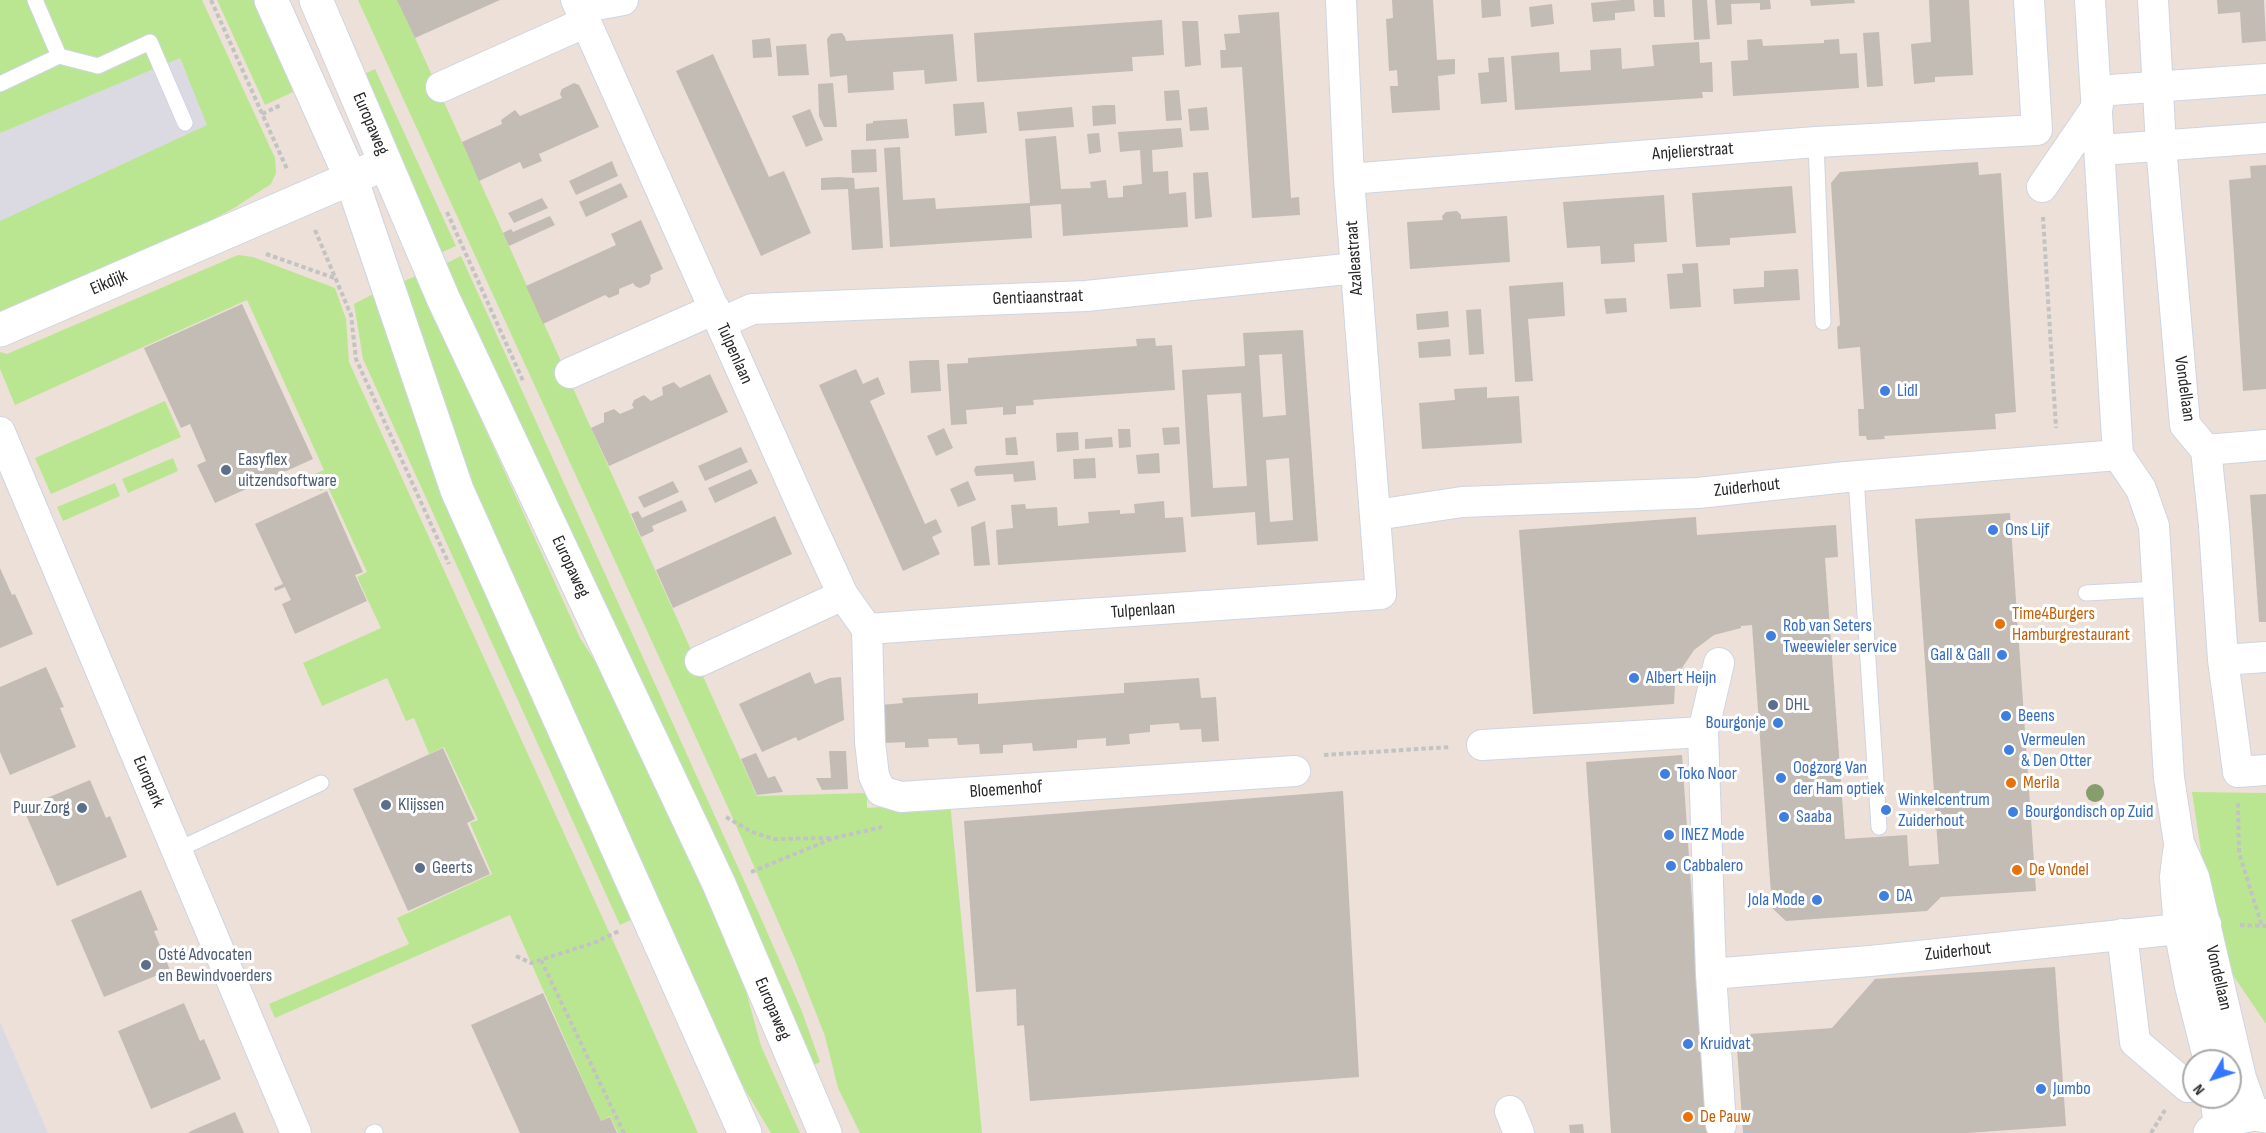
<!DOCTYPE html>
<html>
<head>
<meta charset="utf-8">
<style>
  body { margin:0 }
  #map { position:relative; width:2266px; height:1133px; overflow:hidden; background:#ece0d8; font-family:"Sofia Sans Condensed",sans-serif }
  canvas { display:block }
  .north { position:absolute; left:2182px; top:1049px; width:60px; height:60px; box-sizing:border-box; background:#fff; border:2px solid #a9a9a9; border-radius:50%; rotate:231deg; font-size:16px; font-weight:700; line-height:24px; text-align:center; color:#282828 }
  .north::after { content:''; display:block; margin:auto; width:21px; height:27px; background:#3278ff; clip-path:polygon(50% 0,100% 100%,50% 72%,0 100%) }
</style>
</head>
<body>
<div id="map">
<canvas width="2266" height="1133"></canvas>
<div class="north">N</div>
</div>
<script>
const ctx = document.querySelector('canvas').getContext('2d');
ctx.lineJoin = 'round';
function paint(path, color) {
  ctx.fillStyle = color;
  ctx.fill(path, 'evenodd');
}
function shape(rows) {
  const path = new Path2D();
  for (const r of rows) {
    path.moveTo(r[0], r[1]);
    for (let i = 2; i < r.length; i += 2) path.lineTo(r[i], r[i + 1]);
  }
  return path;
}
function trace(path, color, width, dash) {
  ctx.strokeStyle = color;
  ctx.lineWidth = width;
  ctx.lineCap = dash ? 'butt' : 'round';
  ctx.setLineDash(dash || []);
  ctx.stroke(path);
}
function write(font, color, halo, rows, align = 'center') {
  ctx.font = font + ' "Sofia Sans Condensed",sans-serif';
  ctx.lineWidth = 6;
  ctx.setLineDash([]);
  ctx.textBaseline = 'middle';
  ctx.strokeStyle = halo;
  ctx.fillStyle = color;
  for (const [text, x, y, turn = 0] of rows) {
    ctx.save();
    ctx.translate(x, y);
    ctx.rotate((+turn || 0) * Math.PI / 180);
    ctx.textAlign = isNaN(turn) ? turn : align;
    if (halo) ctx.strokeText(text, 0, 0);
    ctx.fillText(text, 0, 0);
    ctx.restore();
  }
}
const industrial = shape([
  [0,0,154,0,238,191,0,295],
  [0,1022,48,1133,0,1133]
]);
const green = shape([
  [0,0,202,0,275,158,276,173,271,184,234,208,202,225,0,312,0,221,207,125,180,58,0,133],
  [217,0,255,0,288,75,293,92,265,105],
  [358,0,398,0,757,796,867,793,867,808,950,802,982,1133,860,1133,838,1088,825,1036,795,960,731,814],
  [375,69,456,246,440,253,360,76],
  [238,255,253,257,335,288,346,319,349,362,620,956,698,1133,618,1133,610,1116,601,1121,510,915,275,1018,269,1004,409,944,397,918,492,874,470,823,478,820,444,747,429,754,414,718,406,721,387,678,322,706,303,663,381,628,357,577,367,572,328,487,320,491,312,475,324,470,247,300,15,405,0,369,0,352,7,354],
  [461,256,756,907,801,1009,820,1062,814,1065,469,312,467,313,445,264],
  [416,276,580,638,630,715,729,929,761,1046,800,1133,771,1133,710,1031,478,521,399,283],
  [375,293,637,917,620,925,363,359,354,304],
  [165,401,181,437,51,494,35,458],
  [173,458,178,471,128,493,122,479],
  [115,483,120,496,63,521,57,507],
  [2192,792,2266,793,2266,1024,2216,950]
]);
const building = shape([
  [397,0,500,0,415,38],
  [1392,0,1433,0,1437,60,1455,59,1455,74,1438,76,1440,110,1392,113,1390,86,1398,86,1397,70,1389,71,1386,19,1393,18],
  [1481,0,1500,0,1501,16,1482,18],
  [1621,0,1634,0,1635,11,1615,13,1615,20,1593,22,1591,3],
  [1653,0,1664,0,1665,17,1654,17],
  [1692,0,1707,0,1710,39,1694,40],
  [1715,0,1770,0,1771,9,1760,10,1760,3,1731,4,1732,24,1717,25],
  [1810,0,1854,0,1855,3,1811,6],
  [1929,0,1969,0,1973,75,1935,77,1935,82,1914,84,1911,44,1931,42],
  [2217,0,2264,0,2266,41,2242,43,2240,12,2218,14],
  [1552,4,1554,24,1531,27,1529,7],
  [1279,12,1291,198,1299,197,1300,215,1252,218,1242,67,1221,68,1220,50,1226,50,1224,34,1240,33,1238,15],
  [1162,20,1164,55,1132,57,1133,71,977,82,974,33],
  [1182,21,1198,21,1201,65,1185,67],
  [1879,32,1883,86,1867,87,1863,33],
  [842,33,845,37,846,41,953,34,957,81,925,84,924,70,893,72,894,90,848,93,847,75,830,77,827,39,831,34],
  [770,38,772,57,753,58,752,40],
  [1762,39,1763,46,1824,43,1824,40,1839,39,1840,54,1857,53,1859,88,1733,96,1731,61,1748,60,1747,40],
  [1699,42,1700,63,1712,62,1713,92,1702,92,1703,98,1515,110,1511,56,1559,52,1560,72,1591,70,1590,50,1621,48,1622,69,1654,66,1652,45],
  [806,44,809,75,778,76,776,46],
  [713,54,769,177,784,171,811,233,761,256,676,71],
  [1504,57,1507,102,1481,104,1478,73,1489,72,1488,58],
  [574,83,579,85,581,89,599,127,539,154,542,161,523,169,520,162,479,181,462,142,502,124,501,120,515,110,520,116,562,98,560,94,562,89],
  [833,83,837,127,824,127,819,116,818,84],
  [1179,90,1182,120,1166,121,1164,91],
  [984,102,987,133,955,136,953,104],
  [1104,105,1115,105,1116,124,1093,126,1092,106],
  [1072,107,1074,127,1019,131,1017,112],
  [1207,107,1209,130,1190,131,1188,109],
  [810,109,823,140,806,147,792,116],
  [907,119,909,138,866,141,866,124,873,123,873,121],
  [1181,128,1183,147,1152,150,1153,172,1168,171,1169,194,1186,192,1188,227,1063,236,1061,204,1030,206,1032,238,890,247,884,148,900,147,903,200,935,198,936,209,1030,203,1025,139,1056,136,1061,189,1091,188,1090,182,1106,180,1108,198,1123,197,1123,186,1142,184,1140,150,1120,152,1118,132],
  [1099,133,1101,152,1089,154,1087,134],
  [876,149,877,172,852,173,851,150],
  [612,161,618,176,576,195,569,181],
  [1978,162,1979,175,2001,173,2016,412,1995,414,1996,429,1884,436,1885,439,1867,440,1866,436,1859,436,1858,409,1864,409,1860,347,1838,349,1837,327,1840,325,1831,183,1840,172],
  [2266,165,2266,389,2243,391,2229,180,2251,178,2250,166],
  [1208,172,1212,217,1195,219,1193,173],
  [839,177,854,178,855,189,879,187,883,248,852,250,848,189,821,190,821,178],
  [621,183,628,197,586,217,579,202],
  [1792,186,1796,233,1730,238,1730,245,1696,247,1692,193],
  [1664,195,1667,242,1634,244,1635,262,1601,264,1600,246,1567,248,1563,202],
  [542,198,548,208,514,223,508,213],
  [1457,211,1461,215,1461,219,1507,216,1510,262,1410,269,1407,222,1443,220,1442,216,1446,212],
  [550,216,555,225,509,246,503,233,511,229,513,232],
  [641,220,663,269,650,275,651,279,649,284,640,288,635,286,633,283,619,289,619,294,609,298,605,295,543,324,526,286,616,245,611,234],
  [1698,263,1701,307,1670,309,1667,274,1683,273,1682,264],
  [1798,269,1800,300,1734,304,1733,289,1764,287,1764,271],
  [1563,282,1565,316,1528,319,1533,381,1515,382,1509,286],
  [1626,298,1627,312,1606,314,1604,299],
  [242,304,313,459,215,503,197,465,206,461,190,424,181,428,144,348],
  [1481,309,1484,354,1469,355,1466,310],
  [1448,311,1449,327,1417,330,1416,314],
  [1303,330,1318,541,1257,545,1255,512,1191,517,1182,370,1245,366,1243,333],
  [1282,354,1286,415,1263,417,1259,355],
  [1241,393,1247,486,1213,488,1207,395],
  [1289,458,1293,520,1270,522,1266,460],
  [1155,338,1156,346,1172,345,1175,390,1033,400,1034,405,1016,406,1016,414,1003,415,1003,407,966,410,967,424,951,425,947,364,968,363,968,358,1137,346,1136,339],
  [1450,339,1451,356,1419,358,1418,342],
  [925,360,939,360,941,391,911,393,909,361],
  [856,369,863,384,878,377,885,394,870,401,925,524,936,519,942,532,932,537,940,554,903,571,819,385],
  [710,374,728,412,609,466,591,428,604,422,604,413,614,409,620,414,634,408,632,405,634,400,644,395,651,401,663,395,662,387,674,382,680,388],
  [1487,387,1487,398,1519,396,1522,443,1422,449,1419,403,1455,400,1454,389],
  [1179,427,1180,444,1164,445,1162,428],
  [944,428,953,448,936,456,927,436],
  [1118,429,1130,429,1131,447,1119,448],
  [1078,432,1079,450,1057,452,1056,433],
  [1016,437,1018,455,1006,455,1005,438],
  [1112,437,1113,447,1085,449,1085,439],
  [741,447,748,462,705,481,698,466],
  [1159,453,1160,473,1138,474,1136,455],
  [1095,458,1096,478,1074,479,1073,459],
  [1034,461,1036,480,1014,482,1013,474,976,476,974,470,976,466],
  [751,469,758,483,715,503,708,488],
  [673,481,679,492,644,508,638,497],
  [968,481,976,500,958,507,950,489],
  [327,491,363,572,355,575,367,601,295,634,282,604,291,600,285,587,275,591,274,588,283,584,255,524],
  [2266,494,2266,622,2259,622,2250,495],
  [682,500,687,511,652,526,654,531,641,537,631,514,638,511,642,518],
  [1164,501,1165,518,1183,517,1186,552,998,565,996,530,1013,528,1011,505,1025,504,1026,509,1057,507,1058,526,1089,523,1088,512,1120,510,1120,514,1135,513,1134,504],
  [2010,513,2036,891,1941,897,1927,911,1786,921,1772,908,1752,625,1741,626,1741,628,1714,635,1694,650,1680,671,1675,684,1674,704,1533,714,1519,530,1696,517,1697,535,1836,525,1838,557,1825,558,1845,839,1907,835,1909,866,1939,864,1915,519],
  [775,516,792,554,673,608,656,570],
  [985,521,990,565,974,566,971,527],
  [0,568,12,595,15,594,33,634,0,648],
  [46,667,64,707,60,708,76,747,10,775,0,752,0,687],
  [810,672,815,684,830,678,841,677,844,720,798,741,796,737,762,752,739,704],
  [1199,678,1201,698,1216,697,1219,741,1202,742,1201,729,1180,730,1179,723,1150,725,1150,732,1129,734,1130,744,1106,746,1106,738,1077,740,1077,748,1033,751,1032,743,1017,744,1003,745,1003,753,980,754,979,744,958,745,957,738,928,739,929,747,905,748,905,742,884,743,881,705,903,703,902,698,978,693,978,704,1124,693,1124,683],
  [443,748,475,819,467,823,490,874,408,911,353,789],
  [829,751,846,751,848,789,822,790,816,778,831,778],
  [756,753,768,778,775,776,783,792,757,795,741,759],
  [1682,755,1708,1133,1611,1133,1586,762],
  [90,780,106,818,110,816,127,857,57,886,23,808],
  [1343,791,1359,1077,1030,1101,1024,1025,1017,1026,1016,989,976,992,964,821],
  [141,890,158,930,154,931,170,970,104,997,71,920],
  [2055,967,2066,1126,1967,1133,1743,1133,1737,1048,1750,1034,1832,1028,1875,979],
  [543,993,601,1121,610,1117,617,1133,520,1133,471,1025],
  [184,1003,200,1041,204,1039,221,1079,151,1109,118,1031],
  [235,1112,244,1133,188,1133,191,1131],
  [1583,1124,1584,1133,1570,1133,1569,1125]
]);
const path = shape([
  [211,0,287,169],
  [262,114,281,105],
  [447,212,524,383],
  [2043,217,2056,428],
  [315,230,351,315,356,359,449,564],
  [266,254,337,279],
  [1324,755,1451,747],
  [2238,803,2239,853,2262,926],
  [726,817,752,832,774,839,831,838],
  [751,872,834,838,882,827],
  [2240,925,2266,926],
  [516,956,531,963,596,942,619,931],
  [541,960,624,1133],
  [2151,1133,2165,1110]
]);
const lane = shape([
  [35,0,59,56],
  [0,84,59,56,98,66,150,42,185,123],
  [1816,142,1823,322],
  [1856,477,1879,827],
  [2086,593,2159,589],
  [177,850,321,783],
  [373,1133,375,1132]
]);
const street = shape([
  [576,0,807,517,843,595,867,629,1381,594,1349,179,1341,0],
  [2090,0,2118,455,2141,489,2154,526,2169,778,2179,843,2194,877,2241,1078,2254,1114],
  [2153,0,2161,146,2185,425,2206,450,2214,526,2223,660,2238,772,2266,770],
  [580,8,623,0],
  [441,87,586,22],
  [2097,91,2266,79],
  [2101,150,2266,138],
  [1349,179,1816,142,2037,130,2029,0],
  [2042,187,2098,105],
  [721,323,752,309,1086,296,1356,268],
  [570,373,715,309],
  [0,432,296,1133],
  [2206,450,2266,445],
  [1376,515,1462,502,1698,493,1846,477,2118,455],
  [867,629,870,742,874,776,881,791,901,797,1295,771],
  [2223,660,2266,657],
  [700,661,843,595],
  [1719,663,1703,732,1711,974,1870,961,2179,929,2206,924],
  [1482,745,1703,732],
  [2178,852,2175,877,2179,929,2190,986,2209,1061],
  [2122,934,2135,1042,2188,1087],
  [1711,974,1721,1125],
  [2215,1097,2219,1125],
  [1510,1111,1519,1133]
]);
const secondary = shape([
  [271,0,351,178,457,490,745,1133],
  [316,0,443,298,719,884,825,1133],
  [0,330,370,170],
  [2210,1133,2219,1125,2234,1118,2254,1114,2266,1116]
]);
const trees = [
  [2095,793]
];
const markers = [
  [1885,391,6,"#3f7fe0"],
  [226,470,6,"#5c6f8a"],
  [1993,530,6,"#3f7fe0"],
  [2000,624,6,"#e8710a"],
  [1771,636,6,"#3f7fe0"],
  [2002,655,6,"#3f7fe0"],
  [1634,678,6,"#3f7fe0"],
  [1773,705,6,"#5c6f8a"],
  [2006,716,6,"#3f7fe0"],
  [1778,723,6,"#3f7fe0"],
  [2009,750,6,"#3f7fe0"],
  [1665,774,6,"#3f7fe0"],
  [1781,778,6,"#3f7fe0"],
  [2011,783,6,"#e8710a"],
  [386,805,6,"#5c6f8a"],
  [82,808,6,"#5c6f8a"],
  [1886,810,6,"#3f7fe0"],
  [2013,812,6,"#3f7fe0"],
  [1784,817,6,"#3f7fe0"],
  [1669,835,6,"#3f7fe0"],
  [1671,866,6,"#3f7fe0"],
  [420,868,6,"#5c6f8a"],
  [2017,870,6,"#e8710a"],
  [1884,896,6,"#3f7fe0"],
  [1817,900,6,"#3f7fe0"],
  [146,965,6,"#5c6f8a"],
  [1688,1044,6,"#3f7fe0"],
  [2041,1089,6,"#3f7fe0"],
  [1688,1117,6,"#e8710a"]
];
const streetNames = [
  ["Europaweg",370,124,67],
  ["Anjelierstraat",1693,152,-4],
  ["Azaleastraat",1355,258,-94],
  ["Eikdijk",109,283,-23],
  ["Gentiaanstraat",1038,298,-2],
  ["Tulpenlaan",734,354,66],
  ["Vondellaan",2184,389,82],
  ["Zuiderhout",1747,488,-6],
  ["Europaweg",570,567,65],
  ["Tulpenlaan",1143,611,-4],
  ["Europark",148,782,67],
  ["Bloemenhof",1006,790,-4],
  ["Zuiderhout",1958,952,-6],
  ["Vondellaan",2218,978,77],
  ["Europaweg",772,1009,67]
];
const shopNames = [
  ["Lidl",1897,391],
  ["Ons Lijf",2005,530],
  ["Rob van Seters",1783,626],
  ["Tweewieler service",1783,647],
  ["Gall & Gall",1990,655,"right"],
  ["Albert Heijn",1646,678],
  ["Beens",2018,716],
  ["Bourgonje",1766,723,"right"],
  ["Vermeulen",2021,740],
  ["& Den Otter",2021,761],
  ["Oogzorg Van",1793,768],
  ["der Ham optiek",1793,789],
  ["Toko Noor",1677,774],
  ["Winkelcentrum",1898,800],
  ["Zuiderhout",1898,821],
  ["Bourgondisch op Zuid",2025,812],
  ["Saaba",1796,817],
  ["INEZ Mode",1681,835],
  ["Cabbalero",1683,866],
  ["DA",1896,896],
  ["Jola Mode",1805,900,"right"],
  ["Kruidvat",1700,1044],
  ["Jumbo",2053,1089]
];
const serviceNames = [
  ["Easyflex",238,460],
  ["uitzendsoftware",238,481],
  ["DHL",1785,705],
  ["Klijssen",398,805],
  ["Puur Zorg",70,808,"right"],
  ["Geerts",432,868],
  ["Osté Advocaten",158,955],
  ["en Bewindvoerders",158,976]
];
const foodNames = [
  ["Time4Burgers",2012,614],
  ["Hamburgrestaurant",2012,635],
  ["Merila",2023,783],
  ["De Vondel",2029,870],
  ["De Pauw",1700,1117]
];
paint(industrial, '#dbdae3');
paint(green, '#bbe691');
paint(building, '#c3bcb4');
trace(lane, '#ced5e2', 17);
trace(street, '#ced5e2', 32);
trace(secondary, '#ced5e2', 35);
trace(path, '#c3c3c3', 4, [4.5, 3]);
trace(lane, '#fff', 15);
trace(street, '#fff', 30);
trace(secondary, '#fff', 33);
ctx.fillStyle = '#869d6d';
for (const [x, y] of trees) {
  ctx.beginPath();
  ctx.arc(x, y, 9, 0, 2 * Math.PI);
  ctx.fill();
}
for (const [x, y, r, color] of markers) {
  const dot = new Path2D();
  dot.arc(x, y, r, 0, 2 * Math.PI);
  ctx.fillStyle = color;
  ctx.fill(dot);
  trace(dot, '#fff', 2);
}
write('18px', '#282828', '#fff', streetNames);
write('18px', '#366cbe', '#fff', shopNames, 'left');
write('18px', '#4e5e75', '#fff', serviceNames, 'left');
write('18px', '#c56008', '#fff', foodNames, 'left');
</script>
</body>
</html>
